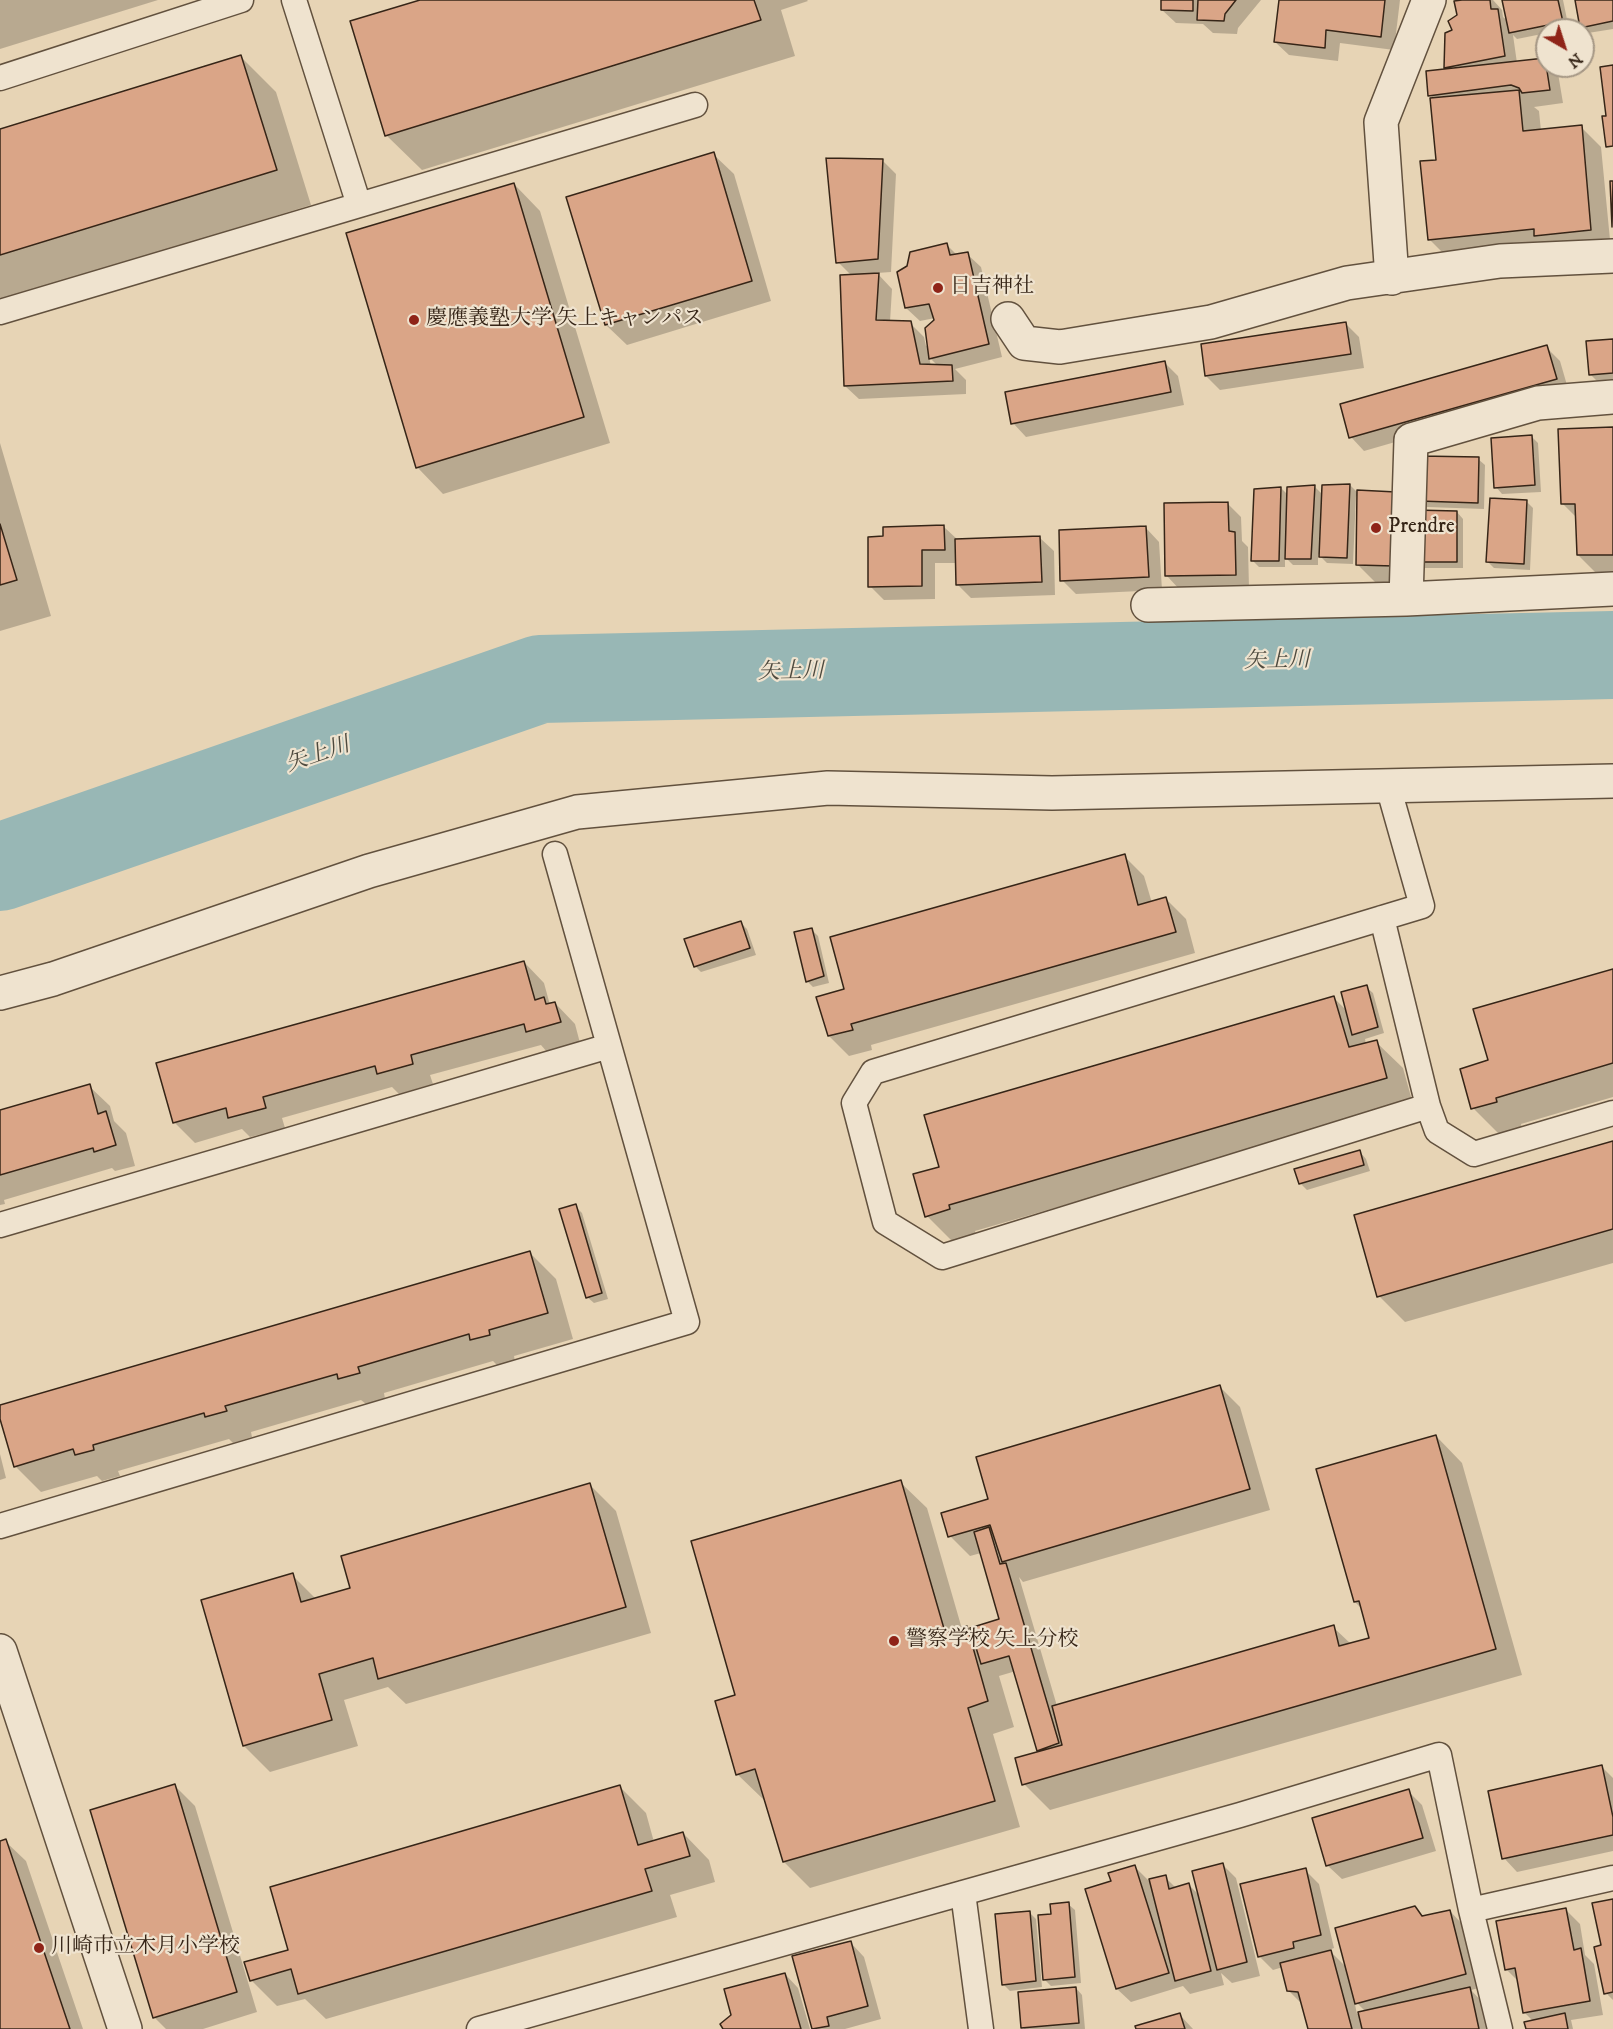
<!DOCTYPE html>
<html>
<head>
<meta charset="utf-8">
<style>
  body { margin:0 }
  #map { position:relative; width:1613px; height:2029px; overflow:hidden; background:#e7d4b5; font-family:"IM FELL DW Pica",serif }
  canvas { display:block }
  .north { position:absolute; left:1535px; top:18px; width:60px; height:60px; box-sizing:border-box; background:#efe3cf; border:2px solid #a59785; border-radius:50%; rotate:141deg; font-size:16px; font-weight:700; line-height:24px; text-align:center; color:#362517 }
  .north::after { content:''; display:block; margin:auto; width:21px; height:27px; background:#8f2418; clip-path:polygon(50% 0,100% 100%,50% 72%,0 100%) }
</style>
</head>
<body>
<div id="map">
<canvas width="1613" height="2029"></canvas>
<div class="north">N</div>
</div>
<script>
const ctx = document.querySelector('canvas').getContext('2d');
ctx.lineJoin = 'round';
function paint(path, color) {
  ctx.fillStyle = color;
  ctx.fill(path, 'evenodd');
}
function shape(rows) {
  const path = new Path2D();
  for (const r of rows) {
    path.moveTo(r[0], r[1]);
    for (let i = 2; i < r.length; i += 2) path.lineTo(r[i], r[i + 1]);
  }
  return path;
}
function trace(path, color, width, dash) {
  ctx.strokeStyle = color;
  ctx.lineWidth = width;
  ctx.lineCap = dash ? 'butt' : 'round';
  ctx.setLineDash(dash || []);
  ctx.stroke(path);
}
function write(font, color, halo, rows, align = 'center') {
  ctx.font = font + ' "IM FELL DW Pica","Noto Serif JP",serif';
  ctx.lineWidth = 4.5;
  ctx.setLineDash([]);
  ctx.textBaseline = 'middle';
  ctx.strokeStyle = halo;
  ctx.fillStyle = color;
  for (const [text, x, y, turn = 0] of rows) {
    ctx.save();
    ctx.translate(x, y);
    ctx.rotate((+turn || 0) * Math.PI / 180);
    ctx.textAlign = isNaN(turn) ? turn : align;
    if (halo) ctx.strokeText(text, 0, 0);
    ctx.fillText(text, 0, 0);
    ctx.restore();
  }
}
const shadow = shape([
  [0,0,158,0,0,49],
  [425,0,807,0,808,1,781,10,795,56,422,170,386,135],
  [1163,0,1261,0,1238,28,1237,34,1213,33,1203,24,1176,23,1162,10],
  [1280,0,1400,0,1394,50,1340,43,1338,61,1289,55,1275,42],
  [1469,0,1493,0,1502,10,1503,17,1508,21,1503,0,1563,0,1569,29,1547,30,1547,33,1517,39,1513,35,1517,63,1544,59,1547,66,1551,66,1558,73,1563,103,1534,107,1539,111,1541,131,1581,127,1601,147,1611,250,1450,260,1429,239,1438,161,1434,99,1430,95,1448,70,1445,67,1459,16],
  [1577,0,1613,0,1613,29,1588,33,1581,27],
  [241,57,276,92,311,205,0,301,0,131],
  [713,154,734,174,771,301,627,345,606,325,568,198],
  [882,160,896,174,891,272,877,273,892,289,890,322,910,323,924,337,926,346,929,345,935,318,920,321,906,308,946,244,957,255,967,254,981,267,1002,357,955,369,966,380,966,394,859,399,845,386,852,276,838,262],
  [929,357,938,366,931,366],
  [514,184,540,211,610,443,443,494,417,467],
  [1345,323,1359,337,1364,368,1220,390,1206,376],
  [1613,340,1613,379,1597,381,1591,375],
  [1546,347,1560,361,1569,392,1364,451,1351,437],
  [1164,362,1178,376,1184,405,1026,437,1013,423],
  [1613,429,1613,575,1598,575,1578,555,1577,518,1562,503],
  [1532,437,1538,443,1541,492,1502,494,1496,487],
  [0,443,51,616,0,631],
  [1478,459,1485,465,1484,509,1427,507,1420,500],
  [1350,485,1359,494,1414,511,1457,512,1463,519,1463,568,1421,568,1383,590,1357,564,1359,497,1356,496,1353,564,1327,563,1318,554,1318,565,1293,565,1285,557,1285,567,1259,567,1252,560,1281,488,1289,496,1314,486,1323,495],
  [1526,501,1533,508,1530,570,1494,568,1488,562],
  [1228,504,1241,517,1242,541,1248,547,1249,588,1180,590,1167,576],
  [944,527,958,540,1040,538,1054,551,1055,595,971,598,958,585,957,563,935,563,935,599,884,600,870,586],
  [1146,528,1159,542,1162,590,1076,594,1062,580],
  [1124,856,1144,876,1152,903,1166,899,1186,919,1195,953,871,1045,872,1050,849,1056,829,1036,846,990],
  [741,923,747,929,756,955,701,972,695,966],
  [811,929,818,936,829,983,813,987,807,981],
  [524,962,544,983,550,1005,555,1003,575,1024,580,1043,547,1052,541,1045,430,1075,433,1084,399,1094,392,1087,282,1118,285,1128,250,1137,242,1129,195,1143,175,1123,158,1064],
  [1613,970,1613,1097,1521,1124,1522,1128,1499,1134,1473,1108,1490,1061],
  [1366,987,1373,993,1384,1033,1365,1039,1366,1044,1376,1042,1403,1068,1413,1104,975,1231,976,1235,953,1242,927,1216,941,1168,1334,998,1347,1011],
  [89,1086,110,1106,114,1121,126,1133,135,1166,115,1171,112,1168,4,1200,5,1204,0,1205,0,1112],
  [1613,1143,1613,1263,1405,1322,1379,1296],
  [1360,1152,1366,1159,1370,1171,1307,1190,1300,1183],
  [575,1206,582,1213,608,1299,594,1303,587,1297],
  [530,1253,556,1279,573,1339,514,1356,515,1361,498,1366,493,1361,384,1393,385,1399,366,1404,361,1400,251,1432,252,1437,233,1443,229,1439,118,1471,120,1476,102,1481,97,1476,41,1492,15,1466,0,1414,0,1406],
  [1220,1387,1240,1407,1270,1510,1023,1582,1019,1577,1057,1706,1333,1627,1351,1644,1371,1639,1362,1609,1355,1602,1318,1470,1436,1436,1462,1463,1522,1675,1050,1810,1024,1784,1041,1752,1038,1750,1016,1671,999,1676,1014,1727,993,1734,1020,1827,810,1888,784,1862,766,1800,764,1800,737,1774,737,1696,900,1482,927,1508,962,1629,967,1628,974,1635,1001,1620,981,1553,970,1556,950,1536,990,1500],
  [0,1454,6,1478,0,1480],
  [590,1485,616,1511,651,1633,406,1704,388,1687,344,1700,358,1746,270,1772,244,1746,292,1575,316,1599,351,1589],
  [1602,1767,1613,1778,1613,1851,1517,1872,1504,1858],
  [175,1786,195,1806,257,2012,203,2029,166,2029,154,2017],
  [620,1787,646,1813,654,1842,683,1833,709,1860,715,1882,670,1895,677,1917,326,2019,305,1999,277,2006,251,1980,290,1951],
  [1408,1791,1422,1805,1436,1851,1342,1879,1328,1866,1314,1819],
  [5,1841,26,1861,83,2029,0,2029,0,1843],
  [1222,1864,1236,1878,1260,1976,1232,1983,1221,1973,1224,1985,1190,1994,1183,1986,1131,2002,1117,1989,1113,1882,1135,1867,1149,1881,1165,1877,1176,1888,1189,1885,1200,1896],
  [1305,1870,1319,1884,1334,1948,1329,1950,1347,1968,1414,1908,1423,1917,1450,1911,1463,1925,1479,1988,1471,1990,1483,2003,1489,2029,1310,2029,1302,2004,1288,1990,1283,1967,1273,1970,1259,1956],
  [1354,2000,1366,2012,1357,2014],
  [1613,1900,1613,2000,1606,1993,1603,1946],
  [1068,1904,1075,1910,1081,1983,1051,1986,1044,1979,1052,1916],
  [1566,1910,1580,1924,1585,1955,1594,1964,1603,2015,1571,2020,1573,2029,1527,2029,1534,2022,1524,2012,1519,1982,1507,1970],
  [1029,1912,1036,1919,1042,1987,1010,1991,1003,1984],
  [851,1943,864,1957,881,2019,845,2029,813,2029,794,1957],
  [785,1974,798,1988,810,2029,725,2029],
  [1076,1988,1082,1995,1085,2029,1024,2029,1023,2027],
  [1180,2015,1193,2029,1138,2029]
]);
const river = shape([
  [0,867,540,679,1613,655]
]);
const building = shape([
  [420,0,754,0,761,20,385,136,350,21,420,0],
  [1161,0,1193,0,1193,11,1161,10,1161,0],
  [1198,0,1236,0,1225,14,1224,21,1197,20,1198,0],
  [1279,0,1385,0,1381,37,1326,30,1325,48,1274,42,1279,0],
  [1462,0,1490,0,1491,9,1498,9,1505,56,1444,68,1445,33,1452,30,1448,21,1457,15,1454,1,1462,0],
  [1502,0,1558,0,1563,22,1509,33,1502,0],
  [1575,0,1613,0,1613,21,1580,28,1575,0],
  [241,55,277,170,0,255,0,129,241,55],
  [1545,58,1550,90,1522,93,1519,88,1511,85,1428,96,1426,71,1545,58],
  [1613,65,1613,146,1606,147,1602,116,1606,116,1600,67,1613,65],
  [1519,90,1523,131,1582,125,1591,230,1534,236,1534,229,1428,240,1420,161,1436,160,1430,98,1519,90],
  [714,152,752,281,605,325,566,197,714,152],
  [826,158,883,159,878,259,836,263,826,158],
  [1610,181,1613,181,1612,227,1610,181],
  [514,183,584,417,416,468,346,233,514,183],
  [947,243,950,255,968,252,989,344,929,359,925,328,934,320,929,304,905,308,897,272,907,266,910,252,947,243],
  [879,273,876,320,911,321,920,364,952,365,953,381,844,386,840,275,879,273],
  [1346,322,1351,354,1205,376,1201,344,1346,322],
  [1613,339,1613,373,1589,375,1586,341,1613,339],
  [1547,345,1557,379,1349,438,1340,404,1547,345],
  [1165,361,1171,392,1011,424,1005,392,1165,361],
  [1613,427,1613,555,1577,555,1575,504,1561,504,1558,429,1613,427],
  [1532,435,1535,485,1494,488,1491,438,1532,435],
  [1420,456,1479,457,1478,503,1419,501,1420,456],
  [1350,484,1347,558,1319,557,1322,485,1350,484],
  [1315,485,1311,559,1285,559,1287,487,1315,485],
  [1281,487,1279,561,1251,561,1254,489,1281,487],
  [1357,490,1396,492,1394,566,1356,565,1357,490],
  [1490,498,1527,500,1524,564,1486,562,1490,498],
  [1228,502,1229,531,1235,532,1236,575,1165,576,1164,503,1228,502],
  [1414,510,1457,511,1457,562,1413,562,1414,510],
  [0,524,17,580,0,585,0,524],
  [944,525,945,550,922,550,922,586,868,587,868,537,883,536,883,527,944,525],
  [1146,526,1149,577,1060,581,1059,530,1146,526],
  [1040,536,1042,582,956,585,955,539,1040,536],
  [1125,854,1138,905,1166,897,1176,932,851,1024,853,1030,828,1036,816,997,844,989,830,937,1125,854],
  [741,921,750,948,694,967,684,939,741,921],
  [812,928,824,976,806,982,794,932,812,928],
  [524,961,535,1000,544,997,546,1004,555,1002,561,1022,526,1032,524,1024,411,1055,413,1064,377,1074,375,1066,263,1097,266,1108,228,1118,226,1108,173,1123,156,1063,524,961],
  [1613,969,1613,1063,1496,1098,1497,1102,1471,1109,1460,1069,1488,1060,1473,1009,1613,969],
  [1367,985,1378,1027,1352,1035,1341,992,1367,985],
  [1334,996,1349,1047,1377,1040,1387,1078,949,1205,950,1209,925,1217,913,1174,939,1167,924,1115,1334,996],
  [90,1084,98,1114,106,1111,116,1145,94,1152,93,1148,0,1175,0,1110,90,1084],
  [1613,1141,1613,1229,1377,1297,1354,1215,1613,1141],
  [1360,1150,1364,1165,1299,1184,1294,1169,1360,1150],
  [576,1204,602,1293,586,1298,559,1209,576,1204],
  [530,1251,548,1313,489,1330,490,1335,470,1340,469,1334,358,1367,360,1373,338,1379,337,1374,225,1406,227,1411,205,1417,204,1413,93,1445,94,1450,75,1455,73,1449,14,1467,0,1419,0,1405,530,1251],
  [1220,1385,1250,1489,1002,1562,990,1525,948,1537,941,1513,988,1499,976,1457,1220,1385],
  [1436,1435,1496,1649,1022,1785,1015,1758,1062,1745,1052,1706,1334,1625,1339,1646,1369,1638,1359,1601,1354,1602,1316,1469,1436,1435],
  [901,1480,945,1632,967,1626,988,1701,968,1708,995,1801,783,1862,755,1769,736,1775,715,1701,735,1695,691,1541,901,1480],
  [590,1483,626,1607,378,1679,373,1658,319,1674,332,1720,243,1746,201,1600,293,1573,301,1602,350,1588,341,1556,590,1483],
  [989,1527,1000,1564,1006,1563,1059,1743,1037,1751,1009,1656,981,1664,970,1628,999,1619,974,1532,989,1527],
  [1602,1765,1613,1817,1613,1835,1502,1859,1488,1791,1602,1765],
  [175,1784,237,1992,153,2018,90,1810,175,1784],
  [620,1785,638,1845,683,1832,690,1856,645,1869,652,1891,298,1994,291,1969,250,1981,244,1962,288,1950,270,1887,620,1785],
  [1409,1789,1423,1838,1326,1866,1312,1818,1409,1789],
  [6,1839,70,2029,0,2029,0,1841,6,1839],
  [1223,1863,1247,1962,1217,1970,1192,1871,1223,1863],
  [1135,1865,1169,1973,1116,1989,1085,1889,1111,1881,1108,1873,1135,1865],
  [1306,1868,1321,1935,1293,1942,1294,1948,1258,1957,1240,1884,1306,1868],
  [1166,1875,1169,1889,1189,1883,1211,1971,1175,1981,1149,1879,1166,1875],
  [1613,1899,1613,1992,1604,1994,1594,1947,1601,1945,1592,1903,1613,1899],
  [1069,1902,1075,1977,1043,1980,1038,1915,1051,1914,1050,1904,1069,1902],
  [1415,1906,1422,1916,1450,1910,1466,1974,1355,2004,1335,1928,1415,1906],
  [1566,1908,1574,1950,1581,1948,1590,2001,1523,2013,1515,1968,1505,1970,1496,1921,1566,1908],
  [1030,1911,1036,1981,1002,1985,995,1914,1030,1911],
  [851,1941,868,2006,827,2017,829,2026,812,2029,792,1956,851,1941],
  [1331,1950,1352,2029,1308,2029,1298,1992,1287,1991,1280,1963,1331,1950],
  [785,1973,801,2029,723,2029,720,2024,731,2015,724,1989,785,1973],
  [1076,1987,1079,2023,1021,2028,1018,1992,1076,1987],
  [1470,1987,1479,2029,1362,2029,1358,2012,1470,1987],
  [1180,2013,1185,2029,1136,2029,1135,2026,1180,2013],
  [1565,2013,1568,2029,1526,2029,1524,2022,1565,2013]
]);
const lane = shape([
  [294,0,359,205],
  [0,78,241,0],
  [0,312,695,105],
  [1388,786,1422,906,873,1072,854,1103,885,1222,942,1257,1428,1106],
  [1382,918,1428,1106,1437,1131,1474,1154,1613,1113],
  [0,1225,609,1046],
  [0,1526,687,1322,555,854],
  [963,1893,981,2029],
  [1471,1910,1613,1878],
  [479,2029,1240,1815,1439,1755,1471,1910,1500,2029]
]);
const street = shape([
  [1392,278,1381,122,1429,0],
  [1008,319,1024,343,1060,347,1211,322,1347,283,1500,261,1613,256],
  [1406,599,1411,440,1538,403,1613,397],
  [1148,605,1406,599,1613,589],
  [0,993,53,979,369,871,577,812,828,788,1052,793,1613,781],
  [0,1651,125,2029]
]);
const markers = [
  [938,288,6,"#8f2418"],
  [414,320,6,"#8f2418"],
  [1376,528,6,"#8f2418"],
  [894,1641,6,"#8f2418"],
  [39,1948,6,"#8f2418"]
];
const poiNames = [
  ["日吉神社",950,288],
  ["慶應義塾大学 矢上キャンパス",426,320],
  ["Prendre",1388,528],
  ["警察学校 矢上分校",906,1641],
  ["川崎市立木月小学校",51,1948]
];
const waterNames = [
  ["矢上川",1277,662,-1],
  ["矢上川",791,673,-1],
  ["矢上川",318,756,-19]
];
paint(shadow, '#0003');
trace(river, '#98b7b5', 88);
paint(building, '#daa587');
trace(building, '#362517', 1.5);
trace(lane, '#62513e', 27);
trace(street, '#62513e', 36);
trace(lane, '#efe3cf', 24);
trace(street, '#efe3cf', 33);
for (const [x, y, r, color] of markers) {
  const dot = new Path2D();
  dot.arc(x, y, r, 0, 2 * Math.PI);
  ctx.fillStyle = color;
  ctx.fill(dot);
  trace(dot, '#efe3cf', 2);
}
write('21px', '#362517', '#efe3cf', poiNames, 'left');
write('italic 22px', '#4e4a3e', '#efe3cf', waterNames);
</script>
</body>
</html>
